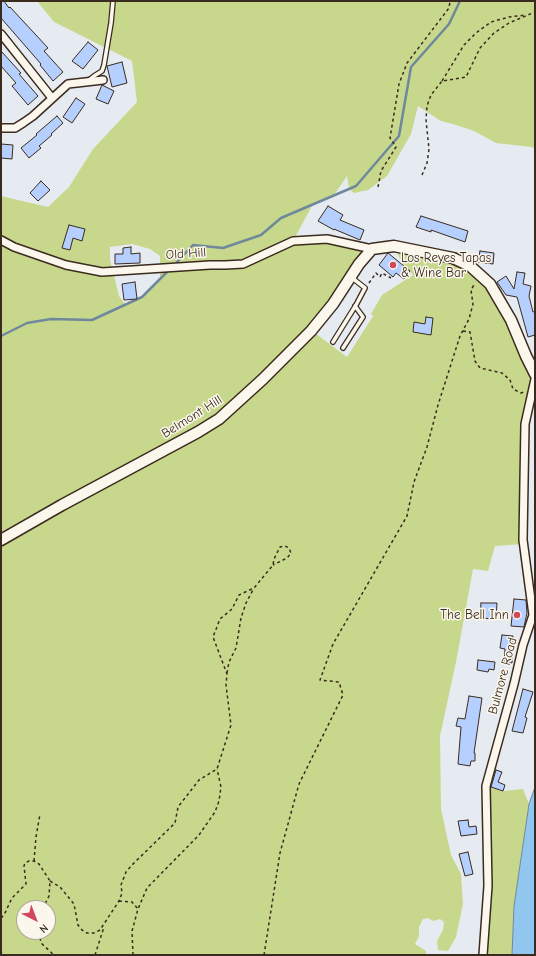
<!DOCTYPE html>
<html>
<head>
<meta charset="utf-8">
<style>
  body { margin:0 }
  #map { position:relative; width:536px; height:956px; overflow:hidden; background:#e6ebf1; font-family:"Comic Neue",sans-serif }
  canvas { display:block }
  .frame { position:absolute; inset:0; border:2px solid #3b2a1e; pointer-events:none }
  .north { position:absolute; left:16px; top:900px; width:40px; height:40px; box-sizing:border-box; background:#fbf7ec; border:1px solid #aea59a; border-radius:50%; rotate:138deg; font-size:11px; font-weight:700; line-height:16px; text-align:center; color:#3b2a1e }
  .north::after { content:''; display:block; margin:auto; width:14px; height:18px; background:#d1495b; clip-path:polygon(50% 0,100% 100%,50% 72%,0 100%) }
</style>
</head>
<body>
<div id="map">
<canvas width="536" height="956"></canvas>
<div class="frame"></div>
<div class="north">N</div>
</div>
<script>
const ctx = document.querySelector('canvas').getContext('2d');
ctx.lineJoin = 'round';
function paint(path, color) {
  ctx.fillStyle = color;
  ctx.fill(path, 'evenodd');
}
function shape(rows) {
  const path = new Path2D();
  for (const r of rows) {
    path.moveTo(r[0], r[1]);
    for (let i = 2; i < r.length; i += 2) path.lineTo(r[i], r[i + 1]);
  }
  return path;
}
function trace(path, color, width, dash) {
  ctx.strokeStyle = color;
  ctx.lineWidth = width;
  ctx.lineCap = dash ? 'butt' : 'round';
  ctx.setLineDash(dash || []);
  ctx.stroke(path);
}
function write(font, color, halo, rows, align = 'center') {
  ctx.font = font + ' "Comic Neue",sans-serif';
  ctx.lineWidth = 3;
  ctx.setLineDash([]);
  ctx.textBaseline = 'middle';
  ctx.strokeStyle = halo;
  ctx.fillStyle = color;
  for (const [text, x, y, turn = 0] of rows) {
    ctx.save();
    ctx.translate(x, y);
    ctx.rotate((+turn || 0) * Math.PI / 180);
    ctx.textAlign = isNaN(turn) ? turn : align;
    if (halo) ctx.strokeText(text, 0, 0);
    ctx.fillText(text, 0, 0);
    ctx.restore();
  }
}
const green = shape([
  [37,1,535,1,535,149,532,147,496,143,474,131,453,124,441,121,418,106,411,134,387,176,368,190,354,193,349,189,347,176,334,195,313,204,293,241,327,239,372,249,311,330,347,357,373,316,371,314,382,295,413,275,402,263,394,246,453,258,490,284,535,374,525,424,523,544,495,546,488,571,473,569,456,662,440,736,441,809,451,855,461,874,463,904,456,937,448,951,438,950,437,941,443,930,444,922,440,919,433,921,428,918,423,919,419,927,419,936,415,944,426,951,426,955,1,955,1,196,48,207,69,187,93,149,137,102,132,61,54,22],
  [132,244,150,249,160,256,160,279,142,297,126,305,119,296,110,260,110,247],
  [24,908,48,908,48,932,24,932],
  [486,786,503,791,523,789,529,804,514,906,512,955,483,955,488,886]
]);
const water = shape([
  [535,787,535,955,512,955,514,906,529,804,535,787]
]);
const stream = shape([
  [177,262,193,245,223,248,261,235,281,218,356,186,399,136,411,67,449,24,460,1],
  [1,336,27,323,51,319,92,320,142,297,167,272]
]);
const building = shape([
  [1,1,4,1,9,8,10,7,48,48,44,51,63,72,53,81,40,65,41,64,1,18,1,1],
  [88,42,98,50,83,69,72,61,88,42],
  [1,51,21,73,19,74,38,96,28,105,12,86,16,83,1,66,1,51],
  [122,62,127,83,112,87,107,66,122,62],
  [102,85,114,91,108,104,96,99,102,85],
  [76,98,85,104,72,123,63,117,76,98],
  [57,116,63,123,51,134,52,135,39,146,41,148,29,158,21,148,37,135,36,134,57,116],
  [1,144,13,145,12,159,1,158,1,144],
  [41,181,50,190,38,201,30,193,41,181],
  [328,206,343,215,340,220,364,230,360,240,334,229,334,230,318,221,328,206],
  [421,216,468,231,465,242,431,230,431,232,416,227,421,216],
  [69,225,85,229,82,241,73,238,70,250,62,248,69,225],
  [131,247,131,254,140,253,140,263,115,264,115,254,123,254,123,248,131,247],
  [480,251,494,253,493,264,478,262,480,251],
  [388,253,410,271,404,279,396,273,393,277,379,265,388,253],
  [517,272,525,273,523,284,531,286,529,296,533,312,535,311,535,335,528,337,517,297,506,295,497,282,506,276,514,289,517,272],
  [135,282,137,299,124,300,122,284,135,282],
  [426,317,433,318,431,335,413,332,414,322,425,324,426,317],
  [514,599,526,600,527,613,524,627,511,626,514,599],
  [481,603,497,603,496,619,480,618,481,603],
  [502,635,513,636,512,663,504,662,505,649,500,648,502,635],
  [478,660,495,662,494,670,489,669,488,672,477,670,478,660],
  [523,689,533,692,525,717,527,718,523,733,512,731,523,689],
  [469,696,482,698,474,753,475,753,475,761,471,761,470,766,458,764,461,727,456,726,458,718,465,719,469,696],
  [496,770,502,772,498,782,505,785,503,791,491,787,496,770],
  [468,820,469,827,476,826,477,834,461,836,458,821,468,820],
  [468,852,473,874,465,876,459,854,468,852]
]);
const path = shape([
  [442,81,464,45,476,33,491,22,509,17,526,15],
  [422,175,427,163,429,149,426,120,427,106,431,95,442,81,466,77,480,48,494,33,509,23,535,12],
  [378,187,381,171,396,147,390,138,399,84,407,63,449,8,450,1],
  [369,283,376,273,380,277,382,273,391,278],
  [463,331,470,332,475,361,480,368,502,373,510,380,513,389,521,393,524,392],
  [227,673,229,662,236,648,241,618,246,603,254,588],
  [34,861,36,837,40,814],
  [50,881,60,887,74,904,78,925,82,930,87,933,94,933,100,930,119,901,122,893,121,885,126,872,132,865,175,823,178,807,199,780,217,769,231,725,226,685,227,674,213,637,220,619,232,609,239,595,254,588,273,565,274,559,280,547,285,546,289,548,291,553,287,558,273,565],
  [119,901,132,902,138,909],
  [1,918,4,915,12,898,26,884,24,866,25,863,29,861,34,861,39,864,50,881,49,896,43,908],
  [39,932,41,943,54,955],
  [1,950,2,955],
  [95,955,104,927],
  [133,955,132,931,138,909,147,888,199,835,215,812,219,801,221,787,217,769],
  [264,955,280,853,299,784,343,695,339,682,320,680,333,644,407,516,414,482,427,447,438,405,460,336,469,319,473,304,471,290,475,283]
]);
const lane = shape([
  [89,80,94,76,102,71,104,65,111,23,113,1],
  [333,342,356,305,365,288,351,277],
  [343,348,363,317,355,306]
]);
const street = shape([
  [1,34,52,98],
  [1,128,15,128,23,123,33,116,68,84,103,80],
  [1,240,14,247,66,265,102,272,210,265,225,265,243,264,293,241,327,239,372,249],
  [483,955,488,886,486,786,514,684,523,645,533,615,523,540,525,424,535,379]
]);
const secondary = shape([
  [1,540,62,505,198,432,219,419,263,379,311,331,333,304,359,264,372,249,394,246,453,258,470,266,490,284,511,320,526,356,535,374]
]);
const markers = [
  [393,265,4,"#d1495b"],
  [517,615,4,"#d1495b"]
];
const streetNames = [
  ["Old Hill",186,254,-4],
  ["Belmont Hill",192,417,-32],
  ["Bulmore Road",503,676,-75]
];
const poiNames = [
  ["Los Reyes Tapas",401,258],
  ["& Wine Bar",401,273],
  ["The Bell Inn",509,615,"right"]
];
paint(green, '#c7d88c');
paint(water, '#91c6ee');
trace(water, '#6f889b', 1);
trace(stream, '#6f889b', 2.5);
paint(building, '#b5d0fe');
trace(building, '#3b2a1e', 1);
trace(lane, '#3b2a1e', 6);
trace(street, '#3b2a1e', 10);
trace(secondary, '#3b2a1e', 13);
trace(path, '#3b2a1e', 1.5, [3, 3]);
trace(lane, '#fbf7ec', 3.5);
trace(street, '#fbf7ec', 7);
trace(secondary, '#fbf7ec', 10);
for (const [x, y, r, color] of markers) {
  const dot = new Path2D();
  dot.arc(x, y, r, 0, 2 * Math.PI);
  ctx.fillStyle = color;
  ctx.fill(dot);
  trace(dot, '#fbf7ec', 1.5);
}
write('13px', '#3b2a1e', '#fbf7ec', streetNames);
write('13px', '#3b2a1e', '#fbf7ec', poiNames, 'left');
</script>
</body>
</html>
